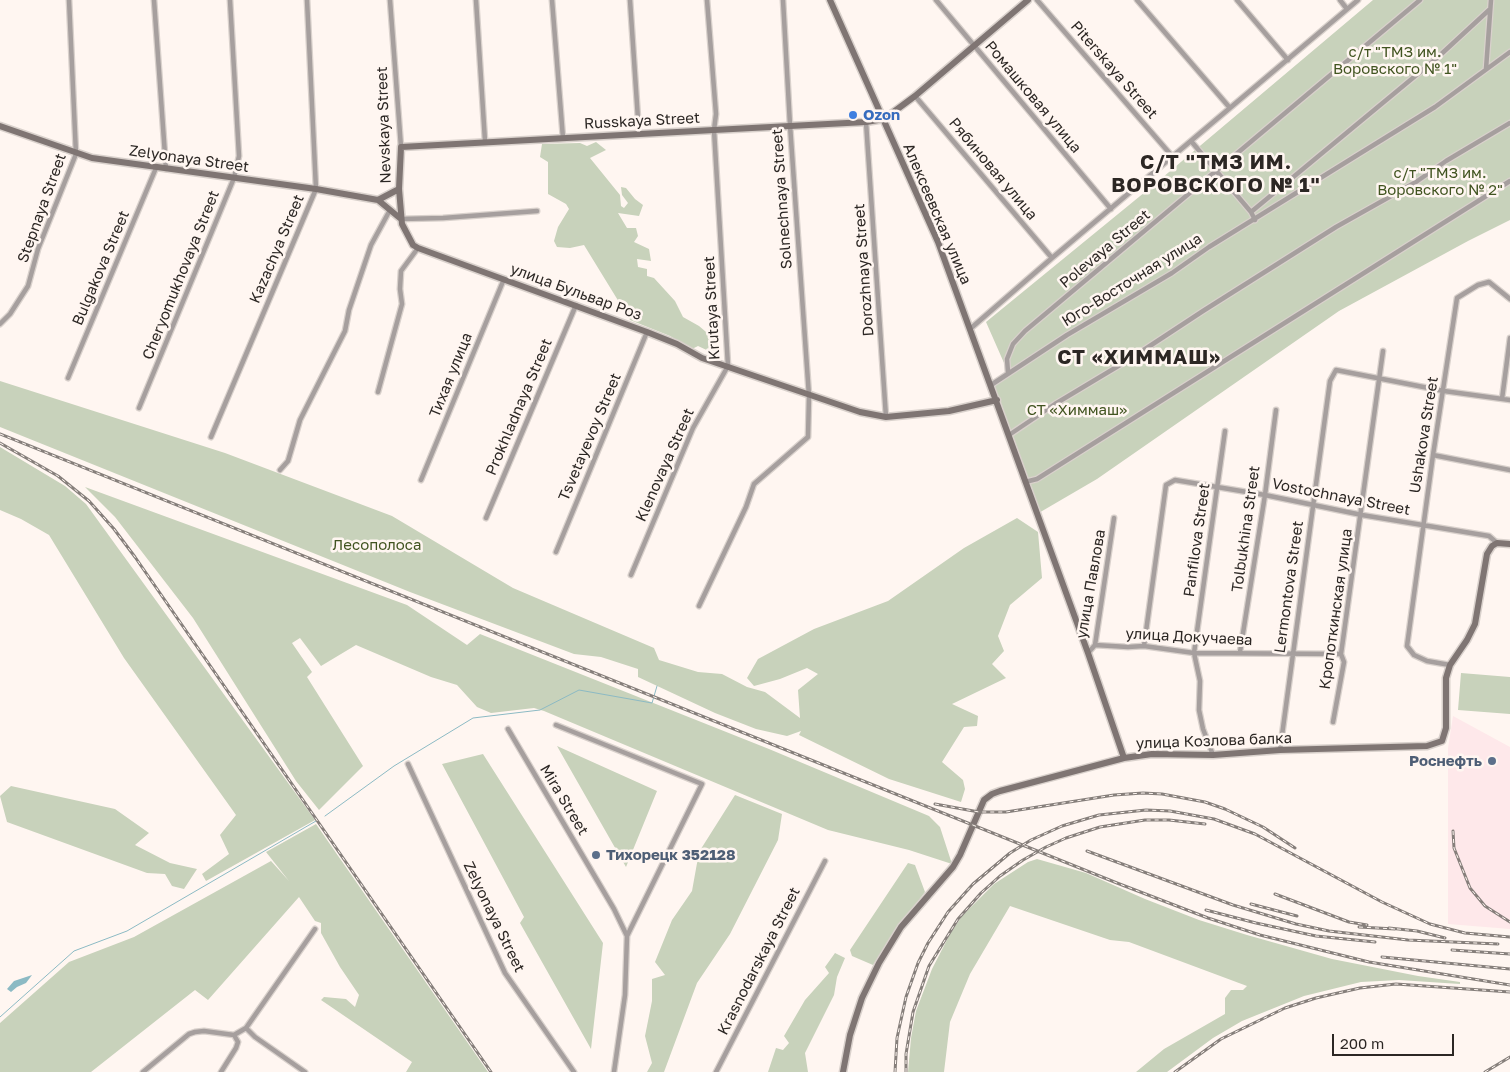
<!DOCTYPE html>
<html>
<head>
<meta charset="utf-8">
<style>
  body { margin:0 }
  #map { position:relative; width:1510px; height:1072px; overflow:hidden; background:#fff6f1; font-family:"Golos Text",sans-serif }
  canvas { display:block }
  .scale { position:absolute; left:1332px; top:1034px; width:122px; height:22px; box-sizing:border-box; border:2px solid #2c2724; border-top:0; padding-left:6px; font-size:15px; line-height:18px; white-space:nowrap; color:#2c2724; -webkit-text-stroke:4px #fff6f1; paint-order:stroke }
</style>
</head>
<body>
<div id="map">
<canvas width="1510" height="1072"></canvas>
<div class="scale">200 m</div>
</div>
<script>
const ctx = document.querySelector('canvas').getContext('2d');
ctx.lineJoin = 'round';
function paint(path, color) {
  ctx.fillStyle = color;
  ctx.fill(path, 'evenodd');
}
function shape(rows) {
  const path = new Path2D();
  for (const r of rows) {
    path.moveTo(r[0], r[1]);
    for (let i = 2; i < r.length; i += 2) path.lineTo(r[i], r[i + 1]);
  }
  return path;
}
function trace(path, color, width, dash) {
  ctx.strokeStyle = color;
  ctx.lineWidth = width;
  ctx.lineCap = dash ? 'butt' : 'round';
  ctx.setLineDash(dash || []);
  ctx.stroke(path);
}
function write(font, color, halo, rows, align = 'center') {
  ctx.font = font + ' "Golos Text",sans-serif';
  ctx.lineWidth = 5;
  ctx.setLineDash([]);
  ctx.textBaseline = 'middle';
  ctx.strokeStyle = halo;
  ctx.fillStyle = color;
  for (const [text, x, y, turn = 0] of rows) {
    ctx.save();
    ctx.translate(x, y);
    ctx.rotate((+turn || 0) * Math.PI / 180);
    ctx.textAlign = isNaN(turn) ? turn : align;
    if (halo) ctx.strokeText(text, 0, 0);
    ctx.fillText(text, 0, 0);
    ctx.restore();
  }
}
const industrial = shape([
  [1453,716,1510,747,1510,929,1448,924,1448,748]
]);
const green = shape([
  [1373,0,1510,0,1510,220,1468,241,1339,311,1097,479,1037,514,991,385,1008,372,986,322,1156,183],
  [596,142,606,150,590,158,620,195,621,206,624,208,628,203,622,195,621,187,626,188,635,199,643,205,639,216,618,213,627,228,636,228,638,236,634,242,649,249,651,261,637,259,638,267,647,269,647,276,654,278,675,301,683,317,699,326,718,342,713,353,698,346,692,349,670,336,630,320,584,245,570,248,557,247,554,241,558,227,569,209,566,204,548,194,548,162,540,157,542,144,580,143,587,146],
  [0,381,225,453,392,516,513,588,654,648,659,660,698,672,722,674,747,687,765,692,800,718,798,690,818,674,807,668,780,679,754,686,747,678,758,659,814,629,888,601,964,548,1017,518,1038,532,1042,578,1010,605,998,636,1004,651,992,664,1006,678,952,704,978,716,977,726,964,727,942,762,963,780,965,789,961,802,889,779,799,735,801,731,787,736,756,729,715,713,638,677,638,669,601,657,574,654,410,592,0,427],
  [0,447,65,486,86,504,315,820,206,881,202,874,229,854,220,835,236,815,124,658,49,535,21,519,0,510],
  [85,487,407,605,467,645,480,634,769,749,929,816,940,827,952,864,909,850,828,830,544,711,534,708,491,713,477,707,457,685,431,677,356,645,321,666,300,638,292,643,312,672,307,677,363,766,319,810,296,781,193,618,115,517],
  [1461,673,1510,677,1510,714,1458,710],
  [557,746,657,791,626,867],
  [483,754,603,943,591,1049,520,923,524,917,442,764],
  [11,786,115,809,149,833,135,845,170,863,197,869,184,889,172,886,165,874,147,873,7,822,0,796],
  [735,795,782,814,778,840,730,934,697,983,664,1072,647,1072,652,1063,645,1036,652,1001,652,979,665,975,655,962,672,920,692,891,699,852],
  [316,824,488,1072,406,1072,412,1062,321,1000,324,997,346,999,355,1007,359,995,340,967,321,933,321,923,315,921,299,897,208,1000,195,990,91,1072,0,1072,0,1023,69,962,134,937,271,861,289,881,266,852],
  [1037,859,1086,873,1145,899,1199,920,1247,935,1332,959,1418,976,1460,982,1460,984,1399,980,1361,982,1304,996,1242,1021,1213,1038,1167,1072,1136,1072,1164,1049,1225,1014,1225,998,1231,990,1243,990,1247,986,1129,942,1110,940,1010,906,970,974,950,1022,944,1072,908,1072,911,1038,916,1011,932,969,950,934,962,916,994,884,1028,862],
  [908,863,915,865,925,892,894,933,873,965,852,956,850,950],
  [835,953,845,958,837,977,834,995,805,1053,808,1072,768,1072,776,1048,783,1050,789,1043,784,1036,805,1000,829,973,825,967]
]);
const water = shape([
  [32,975,26,983,17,987,11,992,7,989,14,981]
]);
const stream = shape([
  [325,816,394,766,473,718,540,710,579,690,652,703,657,686],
  [0,1017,74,951,127,931,316,821]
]);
const street = shape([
  [154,0,166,169],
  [390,0,401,147],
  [476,0,485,141],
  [552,0,563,138],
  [630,0,639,134],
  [936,0,1111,209],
  [1037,0,1172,156],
  [1137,0,1230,108],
  [1237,0,1288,60],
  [1340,0,1347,9],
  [1486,69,1491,0],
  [915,96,1052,258],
  [866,122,886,417],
  [1191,141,1251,212,1255,220],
  [1251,212,1437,58,1489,10],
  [401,219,443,218,537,211],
  [0,324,10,314,28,286,38,249,76,154,69,0],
  [970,329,1052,258,1358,0],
  [1008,372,1007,359,1013,344,1025,331,1420,0],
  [68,378,156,168],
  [991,385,1067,335,1172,273,1209,247,1435,107,1510,52],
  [378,392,402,304,400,289,401,271,418,248],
  [1502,399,1510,338],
  [139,408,234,178,239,156,230,0],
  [1009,435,1055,404,1130,359,1203,311,1336,227,1416,182,1446,161,1510,123],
  [211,437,316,189,307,0],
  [1433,455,1510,470],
  [280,470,288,461,300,420,345,331,349,310,371,245,390,210],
  [421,480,504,279],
  [1025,482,1037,479,1510,181],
  [486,518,576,305],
  [556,552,647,332],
  [631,575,693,428,728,366,714,130,716,114,707,0],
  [699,606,746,507,754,484,808,437,809,396,790,125,783,0],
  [1095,645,1128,647,1144,646,1194,653,1341,654],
  [1144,646,1166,485,1175,480,1265,495,1362,515,1489,536,1497,543],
  [1240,652,1265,495,1276,410],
  [1088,653,1095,645,1114,518],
  [1450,665,1427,661,1414,655,1407,646,1433,455,1457,298,1478,285,1489,282,1510,299],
  [1333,722,1344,662,1341,654,1383,351],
  [556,725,702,784,627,936,625,995,614,1072],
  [508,729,614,909,627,936],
  [1280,750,1330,381,1336,370,1444,391,1510,400],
  [1213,755,1203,729,1199,710,1200,681,1194,653,1225,431],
  [408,764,505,973,574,1072],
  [246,1028,255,1037,305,1072],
  [143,1072,189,1034,195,1032,204,1031,234,1035,246,1028,315,929],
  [221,1072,236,1048,238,1042,234,1035],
  [716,1072,825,861]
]);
const secondary = shape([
  [830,0,938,242,1088,653,1124,758],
  [0,126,92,158,316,189,378,200,399,189],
  [378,200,401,219],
  [997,400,949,411,886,417,860,412,702,358,677,344,647,332,418,248,413,245,402,224,399,189,401,147,714,130,866,122,884,119,915,96,1028,0],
  [843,1072,850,1035,862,998,879,963,901,927,953,867,960,855,984,800,992,794,1000,791,1124,758,1152,754,1213,755,1280,750,1427,746,1442,741,1446,728,1446,678,1450,665,1467,640,1475,624,1487,554,1492,546,1497,543,1510,544]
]);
const rail = shape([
  [0,434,1117,883,1208,918,1260,935,1369,962,1510,985],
  [0,443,58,476,89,501,114,529,135,557,491,1072],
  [935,804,979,812,1006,812,1114,795,1143,793,1162,794,1205,802,1225,809,1263,827,1295,848],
  [1453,831,1454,848,1470,888,1485,906,1510,922],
  [1087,851,1233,905,1296,924,1329,931,1408,940,1498,944],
  [1275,894,1349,922,1367,925],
  [1251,904,1297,916],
  [1206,910,1256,923,1316,936,1375,942],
  [1359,927,1395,929],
  [1389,928,1417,931,1445,938],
  [1452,950,1510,954],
  [1382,957,1510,969],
  [895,1072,897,1038,906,997,918,963,928,943,948,912,973,884,1010,853,1031,840,1062,826,1099,815,1146,810,1170,811,1214,819,1255,834,1382,902,1430,924,1465,933,1510,937],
  [906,1072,906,1054,913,1012,929,966,958,919,981,893,1000,876,1023,860,1046,847,1066,838,1100,827,1145,820,1169,820,1205,824],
  [1175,1072,1221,1039,1285,1008,1316,998,1360,988,1396,984,1510,992],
  [1485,1072,1510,1057]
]);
const markers = [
  [853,115,5,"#3f7fe0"],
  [1492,761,5,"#5c6f8a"],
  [596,855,5,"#5c6f8a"]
];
const parkNames = [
  ["с/т \"ТМЗ им.",1395,52],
  ["Воровского № 1\"",1395,69],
  ["с/т \"ТМЗ им.",1440,173],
  ["Воровского № 2\"",1440,190],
  ["СТ «Химмаш»",1077,410],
  ["Лесополоса",377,545]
];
const streetNames = [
  ["Piterskaya Street",1114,70,49],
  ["Ромашковая улица",1033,97,50],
  ["Russkaya Street",642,121,-3],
  ["Nevskaya Street",384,125,-92],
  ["Zelyonaya Street",189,159,8],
  ["Рябиновая улица",993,169,50],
  ["Solnechnaya Street",782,199,-94],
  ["Stepnaya Street",42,208,-70],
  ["Алексеевская улица",937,214,67],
  ["Kazachya Street",277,249,-67],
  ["Polevaya Street",1105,249,-40],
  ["Bulgakova Street",101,268,-67],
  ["Dorozhnaya Street",864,270,-94],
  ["Cheryomukhovaya Street",181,275,-68],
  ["Юго-Восточная улица",1132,280,-32],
  ["улица Бульвар Роз",576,292,20],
  ["Krutaya Street",712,308,-93],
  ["Тихая улица",451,375,-68],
  ["Prokhladnaya Street",519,407,-67],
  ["Ushakova Street",1424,435,-81],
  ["Tsvetayevoy Street",590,437,-67],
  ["Klenovaya Street",665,465,-66],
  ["Vostochnaya Street",1341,497,11],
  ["Tolbukhina Street",1246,529,-82],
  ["Panfilova Street",1197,540,-82],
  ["улица Павлова",1091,584,-80],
  ["Lermontova Street",1289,587,-82],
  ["Кропоткинская улица",1336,609,-82],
  ["улица Докучаева",1189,637,3],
  ["улица Козлова балка",1214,741,-2],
  ["Mira Street",564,800,59],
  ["Zelyonaya Street",494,917,64],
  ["Krasnodarskaya Street",759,961,-63]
];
const shopNames = [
  ["Ozon",863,115]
];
const serviceNames = [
  ["Роснефть",1482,761],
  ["Тихорецк 352128",606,855,"left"]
];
const districtNames = [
  ["С/Т \"ТМЗ ИМ.",1216,163],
  ["ВОРОВСКОГО № 1\"",1216,186],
  ["СТ «ХИММАШ»",1139,358]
];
paint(industrial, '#fee8ea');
paint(green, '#c8d2bb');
paint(water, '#8cbac4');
trace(stream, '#8cbac4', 1);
trace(street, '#d9d1cc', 7);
trace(secondary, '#d9d1cc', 9);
trace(street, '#a69f9e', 4.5);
trace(secondary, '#7f7573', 6);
trace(rail, '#867f7b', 3);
trace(rail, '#fff6f1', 1, [4]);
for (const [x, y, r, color] of markers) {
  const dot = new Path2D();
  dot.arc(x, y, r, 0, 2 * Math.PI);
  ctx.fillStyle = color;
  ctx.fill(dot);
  trace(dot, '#fff6f1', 2);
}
write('15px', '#415420', '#fff6f1', parkNames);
write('15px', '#2c2724', '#fff6f1', streetNames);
write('bold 15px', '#366cbe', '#fff6f1', shopNames, 'left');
write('bold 15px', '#4e5e75', '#fff6f1', serviceNames, 'right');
ctx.letterSpacing = '1px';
write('bold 20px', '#2c2724', '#fff6f1', districtNames);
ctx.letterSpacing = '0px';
</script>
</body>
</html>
